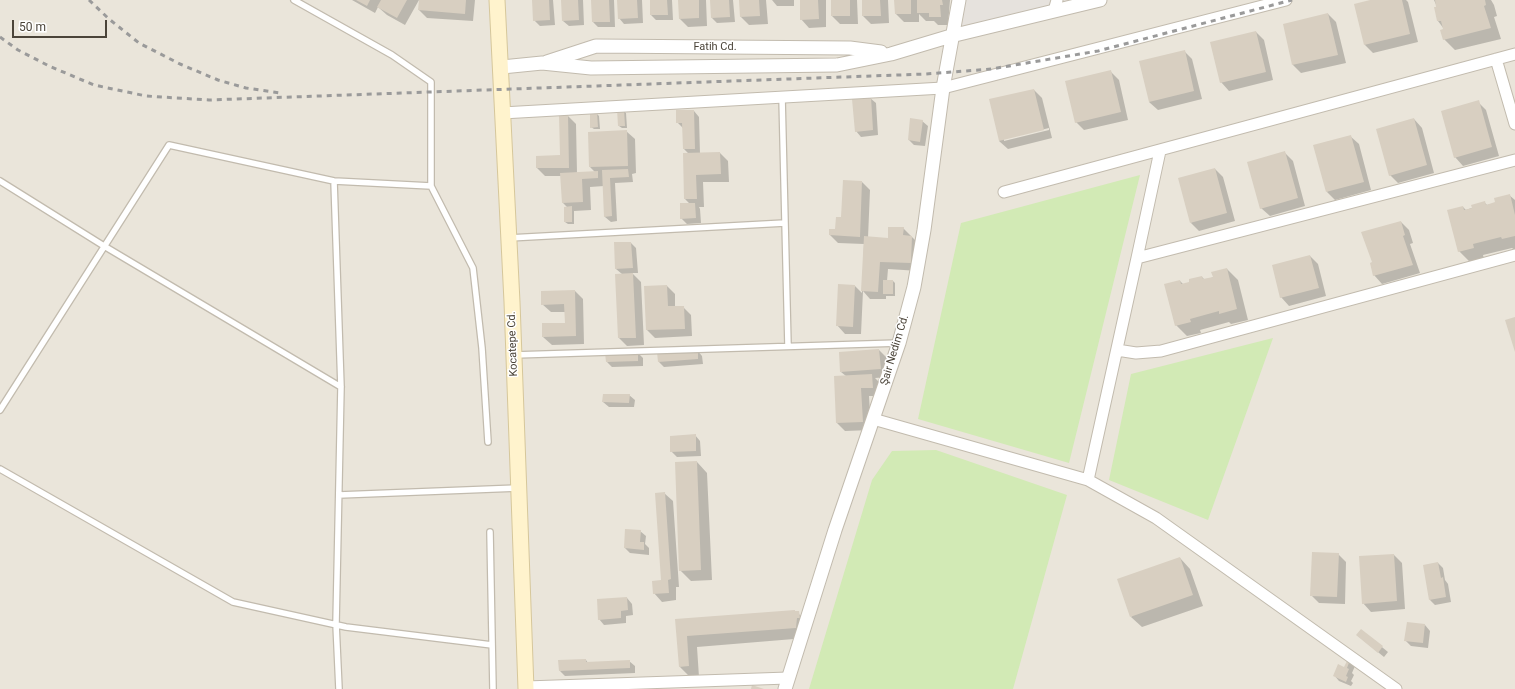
<!DOCTYPE html>
<html>
<head>
<meta charset="utf-8">
<style>
  body { margin:0 }
  #map { position:relative; width:1515px; height:689px; overflow:hidden; background:#f6f3ec; font-family:Roboto,sans-serif }
  canvas { display:block }
  .scale { position:absolute; left:12px; top:20px; width:95px; height:18px; box-sizing:border-box; border:2px solid #4b4439; border-top:0; padding-left:5px; font-size:12px; line-height:14px; white-space:nowrap; color:#4b4439; -webkit-text-stroke:3px #fff; paint-order:stroke }
</style>
</head>
<body>
<div id="map">
<canvas width="1515" height="689"></canvas>
<div class="scale">50 m</div>
</div>
<script>
const ctx = document.querySelector('canvas').getContext('2d');
ctx.lineJoin = 'round';
function paint(path, color) {
  ctx.fillStyle = color;
  ctx.fill(path, 'evenodd');
}
function shape(rows) {
  const path = new Path2D();
  for (const r of rows) {
    path.moveTo(r[0], r[1]);
    for (let i = 2; i < r.length; i += 2) path.lineTo(r[i], r[i + 1]);
  }
  return path;
}
function trace(path, color, width, dash) {
  ctx.strokeStyle = color;
  ctx.lineWidth = width;
  ctx.lineCap = dash ? 'butt' : 'round';
  ctx.setLineDash(dash || []);
  ctx.stroke(path);
}
function write(font, color, halo, rows, align = 'center') {
  ctx.font = font + ' Roboto,sans-serif';
  ctx.lineWidth = 3;
  ctx.setLineDash([]);
  ctx.textBaseline = 'middle';
  ctx.strokeStyle = halo;
  ctx.fillStyle = color;
  for (const [text, x, y, turn = 0] of rows) {
    ctx.save();
    ctx.translate(x, y);
    ctx.rotate((+turn || 0) * Math.PI / 180);
    ctx.textAlign = isNaN(turn) ? turn : align;
    if (halo) ctx.strokeText(text, 0, 0);
    ctx.fillText(text, 0, 0);
    ctx.restore();
  }
}
const residential = shape([
  [0,0,1515,0,1515,689,0,689]
]);
const industrial = shape([
  [959,0,1100,0,951,36]
]);
const green = shape([
  [1140,175,1069,463,918,419,961,223],
  [1273,338,1208,520,1109,480,1131,374],
  [936,450,1067,495,1013,689,809,689,872,480,892,451]
]);
const shadow = shape([
  [352,0,419,0,405,25,387,15,378,7,375,13],
  [420,0,475,0,473,21,427,18,419,10],
  [533,0,553,0,555,25,540,26,534,20],
  [562,0,583,0,584,25,569,26,563,21],
  [592,0,614,0,615,27,598,27,593,22],
  [618,0,642,0,643,23,624,24,619,18],
  [651,0,672,0,673,20,656,20,651,15],
  [679,0,706,0,707,26,688,27,680,19],
  [711,0,733,0,735,22,717,23,712,18],
  [740,0,766,0,768,24,749,25,741,17],
  [772,0,794,0,794,6,777,6],
  [801,0,826,0,826,27,809,28,801,19],
  [832,0,857,0,858,24,840,24,832,16],
  [863,0,888,0,889,23,871,24,863,16],
  [895,0,950,0,948,25,938,25,934,21,926,21,919,14,919,22,904,22,896,14],
  [1374,0,1406,0,1408,2,1418,42,1373,53,1365,45],
  [1434,0,1491,0,1494,5,1497,16,1494,17,1501,39,1455,50,1444,39,1444,29,1438,21,1437,7],
  [1328,14,1336,22,1346,63,1301,73,1293,65,1284,25],
  [1256,32,1264,40,1273,80,1229,91,1221,82],
  [1184,51,1192,59,1202,99,1158,110,1149,102],
  [1111,72,1119,80,1128,120,1084,130,1076,122],
  [1034,90,1042,98,1052,138,1008,149,999,141],
  [1049,128,1049,130,1004,141,1004,139],
  [870,98,876,103,878,135,861,137,856,131],
  [1478,102,1486,110,1499,156,1463,166,1455,157],
  [623,110,626,113,627,128,622,128,619,126],
  [694,111,699,117,700,154,720,153,728,161,729,182,703,182,704,207,699,207,700,209,701,223,687,224,681,218,690,204,685,199,684,154,689,154,684,149,683,128,677,122],
  [597,114,599,116,600,129,594,129,591,127],
  [568,116,576,124,577,173,595,172,590,167,626,131,635,139,636,173,632,174,633,182,615,183,617,221,611,222,605,217,604,186,590,187,591,210,574,211,574,224,568,224,565,222,567,207,563,203,561,176,545,176,537,168,561,156],
  [1414,119,1422,128,1434,173,1398,183,1390,175],
  [922,121,928,126,925,146,914,145,909,140],
  [1350,136,1359,144,1371,190,1335,200,1327,192],
  [1285,153,1293,161,1305,206,1270,216,1261,208],
  [1215,169,1223,177,1235,221,1199,231,1191,223],
  [862,182,870,190,868,238,889,239,903,228,920,245,919,271,888,269,887,281,893,281,895,283,895,296,886,296,886,299,870,299,863,291,861,334,845,334,837,325,855,286,862,293,864,244,838,243,830,235,836,230],
  [1509,195,1515,200,1515,250,1512,248,1483,255,1484,259,1470,262,1459,251,1463,207,1466,210,1485,203,1487,205,1496,203],
  [1401,222,1409,230,1413,243,1410,244,1420,273,1382,284,1374,275],
  [631,243,636,248,638,273,632,273,641,282,644,345,627,346,619,338,622,274,616,269],
  [1310,256,1318,264,1326,296,1289,306,1281,297],
  [1227,269,1238,280,1248,320,1231,324,1229,322,1200,330,1201,333,1187,336,1176,325,1180,281,1184,285,1202,277,1205,280,1214,277],
  [667,286,675,294,675,307,683,307,691,315,692,336,655,338,647,330],
  [575,291,583,299,584,344,552,345,543,337,566,324,566,312,551,312,542,304],
  [697,350,702,356,703,364,664,367,659,362,658,353],
  [879,350,887,358,888,377,875,378,880,383,880,396,869,396,871,430,845,431,837,423,846,376,841,372],
  [638,353,643,358,643,366,612,367,607,362],
  [629,395,635,400,634,407,609,407,603,402],
  [695,435,700,441,701,456,677,457,671,451],
  [697,462,707,473,712,580,691,581,680,570],
  [664,493,673,501,679,587,676,587,676,600,662,602,654,593,662,581],
  [626,530,640,531,646,536,645,544,649,548,649,555,630,553,625,548],
  [1338,554,1346,562,1345,604,1319,603,1311,595],
  [1394,555,1402,563,1405,609,1371,612,1363,603],
  [1180,558,1190,569,1203,606,1142,627,1131,617],
  [1438,563,1443,568,1445,580,1448,584,1451,602,1435,605,1430,600],
  [627,598,632,604,633,615,626,616,626,623,604,625,599,619],
  [795,611,810,623,806,638,697,647,699,677,690,677,680,667,676,620],
  [1425,625,1430,631,1428,648,1411,646,1405,640],
  [1361,630,1388,652,1384,657,1357,635],
  [586,660,588,663,629,661,635,666,635,673,565,676,560,671],
  [1348,660,1355,666,1352,673,1354,675,1351,681,1353,683,1351,686,1339,681,1334,675,1345,668]
]);
const building = shape([
  [356,0,370,0,367,6],
  [381,0,407,0,397,18,377,7],
  [419,0,466,0,465,14,418,10],
  [532,0,549,0,550,20,533,21],
  [561,0,578,0,579,20,562,21],
  [591,0,609,0,610,22,592,22],
  [617,0,637,0,638,18,618,19],
  [650,0,667,0,668,15,650,15],
  [678,0,699,0,699,18,679,19],
  [710,0,729,0,730,17,711,18],
  [739,0,759,0,760,16,740,17],
  [800,0,818,0,819,19,800,20],
  [831,0,850,0,850,16,831,16],
  [862,0,880,0,881,16,862,16],
  [894,0,911,0,911,14,895,14],
  [917,0,942,0,943,5,940,5,941,17,929,17,929,13,917,13],
  [1370,0,1402,0,1410,34,1364,45,1354,4],
  [1435,0,1485,0,1486,5,1484,6,1491,28,1443,40,1440,30,1443,29,1441,21,1437,21,1434,7,1436,7],
  [1328,13,1338,55,1292,65,1283,24],
  [1256,31,1266,72,1220,83,1210,42],
  [1185,50,1194,91,1149,102,1139,61],
  [1111,70,1121,112,1075,123,1065,81],
  [1034,89,1044,130,999,141,989,99],
  [871,97,873,130,855,132,852,99],
  [1479,100,1492,147,1454,158,1441,111],
  [617,109,624,109,625,126,618,126],
  [676,110,694,110,695,149,683,149,682,123,676,123],
  [597,112,598,127,590,128,590,113],
  [559,115,568,115,569,168,536,168,536,156,560,155],
  [910,118,923,120,920,142,908,140],
  [1414,118,1427,165,1389,176,1376,129],
  [627,130,628,166,589,167,588,132],
  [1351,135,1364,182,1326,192,1313,145],
  [1285,151,1298,198,1260,209,1247,162],
  [720,152,721,174,696,175,697,199,684,199,683,153],
  [1215,168,1227,213,1190,223,1178,178],
  [628,169,629,177,610,178,612,216,604,217,602,170],
  [598,171,598,178,582,179,583,202,562,203,560,173],
  [843,180,862,181,860,237,829,235,829,229,835,229,836,217,841,217],
  [1510,194,1515,215,1515,236,1502,239,1501,237,1473,244,1474,248,1458,252,1447,210,1463,206,1464,210,1472,208,1471,205,1485,201,1486,205,1495,202,1494,198],
  [680,203,695,203,696,218,680,219],
  [572,206,572,222,564,222,564,207],
  [1401,221,1405,235,1403,236,1413,265,1373,276,1370,263,1372,262,1361,232],
  [888,227,904,227,903,235,912,236,911,263,880,262,878,292,861,291,864,236,888,238],
  [614,242,631,242,633,268,615,269],
  [1310,255,1319,288,1280,298,1272,265],
  [1227,268,1237,309,1219,314,1219,311,1190,319,1191,322,1175,326,1164,284,1180,280,1181,284,1189,282,1189,279,1202,276,1203,279,1213,277,1211,272],
  [633,273,636,338,618,338,615,274],
  [883,280,893,280,893,294,883,294],
  [838,284,855,285,853,327,836,326],
  [667,285,668,306,684,306,685,329,646,330,644,286],
  [575,290,576,336,542,337,542,323,565,323,564,304,541,305,541,291],
  [1515,317,1515,352,1505,320],
  [698,349,698,359,658,362,657,352],
  [879,349,881,369,840,372,839,352],
  [638,352,638,361,606,362,605,353],
  [872,374,873,388,861,388,863,422,836,423,834,376],
  [603,394,630,394,629,403,602,402],
  [696,434,696,451,670,452,670,436],
  [697,461,701,570,679,571,675,462],
  [665,492,671,579,668,580,669,593,653,594,652,581,661,580,655,493],
  [625,529,641,530,640,542,644,542,644,550,624,548],
  [1312,552,1339,553,1337,597,1310,596],
  [1394,554,1397,601,1362,604,1359,556],
  [1180,557,1193,595,1130,617,1117,579],
  [1438,562,1441,578,1443,577,1446,597,1429,600,1423,565],
  [627,597,628,610,621,611,621,618,598,620,597,599],
  [795,610,795,611,799,611,800,618,797,618,796,628,687,636,689,666,679,667,675,619],
  [1407,622,1425,624,1423,643,1404,641],
  [1361,629,1383,646,1378,653,1356,635],
  [586,659,586,662,630,660,630,668,559,671,558,660],
  [1348,659,1350,660,1347,668,1349,669,1346,676,1348,677,1346,682,1333,676,1338,664,1344,667],
  [752,685,764,689,751,689]
]);
const service = shape([
  [294,0,392,55,431,82,431,186,473,268,482,348,488,442],
  [782,97,788,346],
  [0,181,104,246,341,387],
  [334,181,341,387,336,624,339,689],
  [509,238,785,223],
  [514,355,899,343],
  [0,410,169,145,334,181,431,186],
  [0,469,233,602,346,627,492,645],
  [339,495,518,488],
  [490,532,493,689]
]);
const minor = shape([
  [1054,11,1057,0],
  [1496,59,1515,124],
  [502,113,943,88,1286,0],
  [1160,151,1137,258,1515,160],
  [1004,192,1515,54],
  [1137,258,1088,480,1156,518,1396,689],
  [1117,350,1136,353,1161,351,1515,255],
  [873,419,1088,480],
  [526,687,788,678]
]);
const tertiary = shape([
  [547,62,596,46,850,48,881,52],
  [502,67,542,63,591,68,837,65,891,54,951,36,1100,0],
  [785,689,835,530,899,343,914,287,924,230,943,88,959,0]
]);
const secondary = shape([
  [497,0,512,302,526,689]
]);
const rail = shape([
  [89,0,109,19,139,43,180,64,218,80,246,88,280,93],
  [0,37,18,50,49,66,94,85,146,96,209,100,926,74,991,69,1098,51,1292,0]
]);
const streetNames = [
  ["Fatih Cd.",715,47],
  ["Kocatepe Cd.",513,344,-92],
  ["Şair Nedim Cd.",895,350,-73]
];
paint(residential, '#eae5da');
paint(industrial, '#e6e2dd');
paint(green, '#d2eab5');
paint(shadow, '#0003');
paint(building, '#d8cfc1');
trace(service, '#c2bbae', 8);
trace(minor, '#c2bbae', 13);
trace(tertiary, '#c2bbae', 15);
trace(secondary, '#d6c79b', 17);
trace(service, '#fff', 5.5);
trace(minor, '#fff', 11);
trace(tertiary, '#fff', 13);
trace(secondary, '#fff3cd', 15);
trace(rail, '#9a9a9a', 3, [5, 5]);
write('11px', '#4b4439', '#fff', streetNames);
</script>
</body>
</html>
